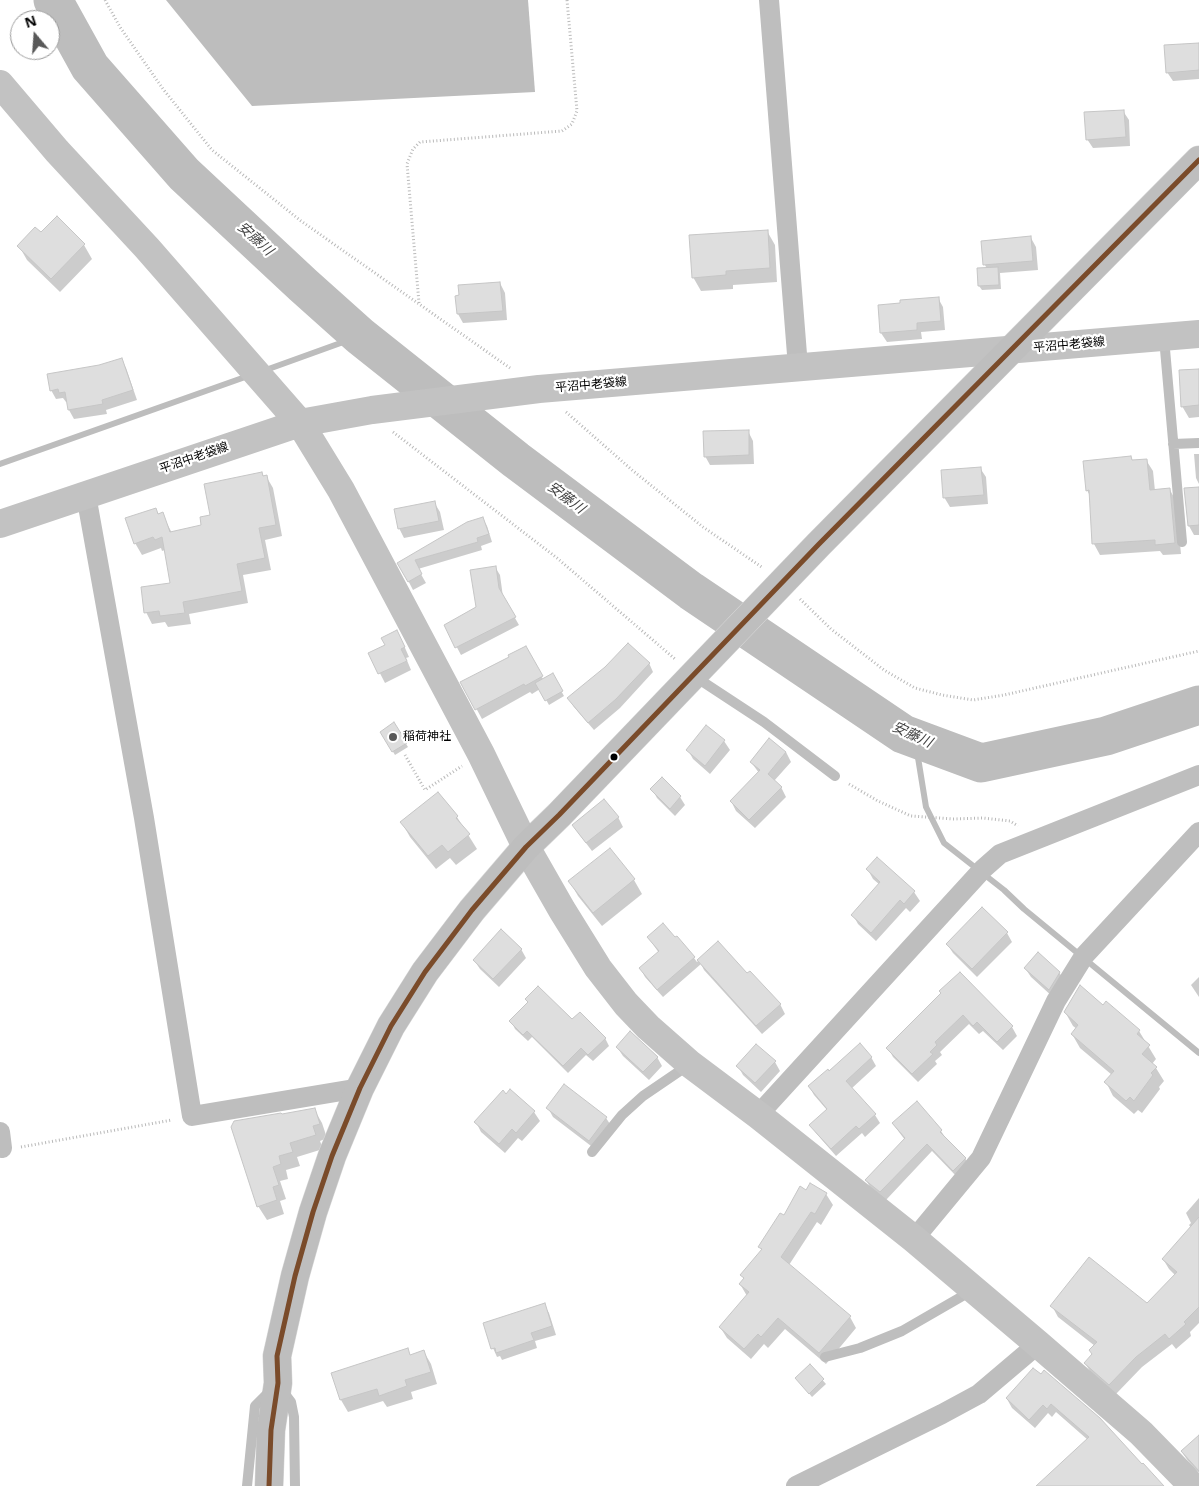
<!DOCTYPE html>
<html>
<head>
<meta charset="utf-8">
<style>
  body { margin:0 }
  #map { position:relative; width:1199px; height:1486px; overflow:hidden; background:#fff; font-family:"Noto Sans",sans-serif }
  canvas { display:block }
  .north { position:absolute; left:10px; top:10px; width:50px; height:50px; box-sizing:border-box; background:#fff; border:1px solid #999; border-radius:50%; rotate:342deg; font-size:14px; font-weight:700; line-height:20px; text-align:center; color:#000 }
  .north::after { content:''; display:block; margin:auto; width:18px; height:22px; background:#595959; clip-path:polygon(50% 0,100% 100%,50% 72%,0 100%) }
</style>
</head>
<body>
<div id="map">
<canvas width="1199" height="1486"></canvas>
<div class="north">N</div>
</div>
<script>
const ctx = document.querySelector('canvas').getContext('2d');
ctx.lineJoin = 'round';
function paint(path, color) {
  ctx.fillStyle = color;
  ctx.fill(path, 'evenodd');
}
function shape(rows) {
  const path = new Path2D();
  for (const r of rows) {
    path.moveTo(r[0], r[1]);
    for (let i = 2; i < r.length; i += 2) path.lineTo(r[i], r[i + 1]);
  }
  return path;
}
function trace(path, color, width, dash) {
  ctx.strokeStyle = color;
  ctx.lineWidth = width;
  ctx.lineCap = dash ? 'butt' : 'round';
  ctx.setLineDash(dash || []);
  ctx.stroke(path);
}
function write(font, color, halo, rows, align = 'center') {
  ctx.font = font + ' "Noto Sans","Noto Sans JP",sans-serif';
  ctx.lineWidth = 4.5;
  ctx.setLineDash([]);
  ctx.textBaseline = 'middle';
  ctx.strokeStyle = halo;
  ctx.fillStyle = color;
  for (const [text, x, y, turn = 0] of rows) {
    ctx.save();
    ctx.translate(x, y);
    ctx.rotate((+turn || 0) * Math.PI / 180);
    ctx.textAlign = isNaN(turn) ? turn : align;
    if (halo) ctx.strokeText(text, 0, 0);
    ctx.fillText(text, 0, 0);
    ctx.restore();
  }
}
const water = shape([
  [166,0,528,0,535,92,252,106]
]);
const shadow = shape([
  [1199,44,1199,79,1173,81,1167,72],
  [1123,111,1129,120,1130,146,1093,148,1087,139],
  [57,218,84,245,92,259,60,292,27,260,19,246,41,234],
  [767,231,775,245,777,282,733,285,733,289,701,291,693,277],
  [1031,238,1036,247,1038,270,1000,273,1001,289,982,290,979,286,987,269,985,265],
  [500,283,505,293,507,320,463,323,458,314],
  [938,298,943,307,945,330,921,332,922,339,887,342,881,333],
  [121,359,126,368,137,400,106,410,107,414,74,419,69,410,68,402,66,402,63,398,56,399,51,390,99,366],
  [1199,370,1199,417,1189,418,1182,406],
  [748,431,753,441,754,464,710,465,705,456],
  [1194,454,1199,454,1199,484,1196,478],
  [1131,458,1133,461,1146,460,1153,471,1155,491,1170,490,1176,501,1181,554,1163,555,1160,551,1100,555,1094,544,1090,496,1087,490],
  [980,468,986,477,988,504,950,507,944,497],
  [262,473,264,477,266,476,273,488,282,536,265,540,271,570,243,575,248,603,189,614,191,624,168,627,165,622,152,624,146,612,171,584,165,550,162,551,161,548,142,555,135,543,155,509,159,515,162,514,172,533,203,526,211,516],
  [1199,488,1199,535,1194,535,1189,526],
  [434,502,440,512,444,530,404,538,399,528],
  [482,518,487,526,492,542,481,546,482,550,418,569,426,583,413,590,399,563],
  [495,567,500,575,503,597,519,625,461,655,445,625,478,608],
  [402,641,409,657,406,658,411,670,385,683,370,654],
  [525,647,543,679,552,674,564,696,549,705,540,689,532,694,530,692,482,719,462,682,511,657],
  [649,663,653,672,620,708,594,730,574,707,569,699],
  [394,724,408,747,395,755,381,732],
  [707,727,724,741,730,750,710,774,693,759,688,750],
  [786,752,791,762,774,781,781,787,786,797,755,828,736,811,731,801,759,773,751,762],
  [652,789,680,797,685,805,675,816,657,798],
  [438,793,457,817,477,849,456,865,450,858,436,869,410,837,402,823],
  [618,817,623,827,592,851,579,834,573,825],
  [610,850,634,880,642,894,602,926,578,896,570,882],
  [877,859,914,892,920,901,910,912,906,908,876,941,858,924,853,915,880,885,873,879,868,870],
  [1007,933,1012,942,977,977,953,953,947,944],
  [648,937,694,958,697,962,718,943,747,975,780,1004,785,1014,762,1034,704,970,701,964,663,997,645,977,641,969,659,953],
  [521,949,526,958,499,987,480,969,474,960],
  [1025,968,1059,972,1065,982,1054,998,1031,977],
  [1199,977,1199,997,1191,985],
  [942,993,1012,1027,1017,1036,1003,1050,983,1031,979,1034,969,1024,940,1052,942,1055,935,1061,937,1064,918,1082,893,1057,888,1048],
  [1103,1007,1139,1031,1156,1059,1152,1064,1156,1068,1164,1081,1159,1087,1160,1089,1142,1113,1138,1110,1134,1114,1113,1096,1106,1082,1112,1075,1080,1048,1072,1034,1077,1029,1073,1026,1065,1012],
  [511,1021,572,1021,605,1038,609,1046,593,1061,586,1055,568,1073,532,1037,528,1041,515,1029],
  [756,1045,775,1062,780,1071,761,1092,743,1075,738,1066],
  [617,1047,657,1057,662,1066,649,1080,623,1056],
  [871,1057,876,1066,851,1089,875,1115,880,1123,865,1137,862,1133,836,1156,816,1133,811,1125,827,1110,814,1095,809,1086,829,1073],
  [510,1091,534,1112,540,1121,522,1141,518,1138,505,1153,481,1132,476,1122],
  [917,1103,941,1131,947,1140,965,1158,970,1167,958,1178,932,1151,886,1200,871,1189,866,1180,905,1140,893,1124],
  [548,1108,606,1118,612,1127,595,1149,553,1117],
  [314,1109,322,1123,327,1138,320,1141,323,1149,297,1157,300,1166,286,1170,288,1179,280,1181,286,1199,280,1201,284,1214,267,1220,258,1206,233,1128],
  [806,1191,826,1194,833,1205,821,1225,817,1222,789,1265,850,1317,856,1328,826,1364,785,1329,768,1348,764,1344,751,1359,727,1338,720,1327,747,1296,740,1284,744,1280,742,1275,762,1251,760,1247],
  [1199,1198,1199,1323,1190,1332,1191,1336,1176,1349,1172,1344,1142,1367,1116,1394,1091,1373,1085,1363,1093,1355,1095,1346,1058,1317,1052,1306,1147,1305,1175,1275,1169,1269,1163,1259,1191,1228,1189,1225,1191,1223,1186,1213],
  [544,1305,549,1313,556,1335,535,1341,537,1348,502,1360,500,1356,497,1357,493,1348],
  [424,1352,431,1364,437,1384,411,1392,413,1399,387,1407,383,1401,348,1412,341,1400,333,1374,410,1356],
  [810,1366,826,1384,812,1397,796,1378],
  [1033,1370,1160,1486,1038,1486,1088,1440,1056,1412,1052,1417,1048,1413,1035,1428,1012,1408,1007,1399],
  [1199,1437,1199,1473,1188,1461,1182,1452]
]);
const stream = shape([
  [263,371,360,336],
  [0,464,248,376],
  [915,739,926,807,944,843,1004,890,1024,909,1199,1053]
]);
const river = shape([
  [53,0,90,67,184,174,303,285,360,336,516,460,691,591,903,734,981,763,1106,736,1199,705]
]);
const building = shape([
  [1199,43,1199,70,1166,73,1164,45,1199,43],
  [1124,110,1126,137,1086,140,1084,112,1124,110],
  [57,216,85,244,51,279,17,246,35,227,41,232,57,216],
  [768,230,770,268,726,271,726,275,692,278,689,235,768,230],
  [1031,236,1033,261,983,265,981,241,1031,236],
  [998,267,999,285,978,286,977,268,998,267],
  [500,282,503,311,457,314,455,296,459,295,458,285,500,282],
  [939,297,941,321,917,323,917,330,880,333,878,305,900,303,900,300,939,297],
  [122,358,133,390,102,400,103,404,68,410,65,392,59,393,58,389,50,391,47,374,99,365,122,358],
  [1199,369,1199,405,1181,407,1179,370,1199,369],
  [749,430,749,455,704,457,703,431,749,430],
  [1131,456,1132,460,1147,459,1150,490,1170,488,1175,543,1155,545,1155,540,1092,544,1089,490,1086,491,1083,461,1131,456],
  [981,467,984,495,943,498,941,470,981,467],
  [262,472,263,476,267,475,276,525,259,528,265,558,237,564,242,591,183,602,185,613,160,616,159,611,144,613,141,587,170,583,162,537,155,540,153,537,134,544,125,518,156,508,158,514,163,512,170,532,201,525,200,517,210,515,204,484,262,472],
  [1199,487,1199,525,1188,526,1184,488,1199,487],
  [435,501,439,521,398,529,394,509,435,501],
  [483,517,489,534,477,538,478,542,415,560,422,574,408,582,397,563,467,522,483,517],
  [496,566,499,588,516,617,455,648,444,625,476,607,470,570,496,566],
  [397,630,405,647,401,649,407,661,378,674,368,653,385,645,381,638,397,630],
  [628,643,650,663,616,699,588,723,567,698,605,667,628,643],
  [526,646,543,676,525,686,524,684,475,710,460,682,509,657,508,655,526,646],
  [553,673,563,691,545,701,535,683,553,673],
  [394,722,407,743,392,752,380,732,394,722],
  [706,725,725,740,705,766,686,750,706,725],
  [769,738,786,752,768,774,782,787,749,820,730,801,760,770,750,762,769,738],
  [662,777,681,796,670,809,650,789,662,777],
  [438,792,458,816,456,818,470,834,448,852,442,845,428,856,400,822,438,792],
  [604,799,619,817,586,843,572,825,604,799],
  [610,848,635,879,593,913,568,881,610,848],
  [877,857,915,891,904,904,900,900,871,933,851,915,880,882,866,869,877,857],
  [982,907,1008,932,972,969,946,944,982,907],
  [663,923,675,937,677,936,695,957,657,990,639,968,659,951,647,937,663,923],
  [501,929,522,949,493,979,473,960,501,929],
  [718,941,747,973,750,971,781,1004,756,1026,697,960,718,941],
  [1038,952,1060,972,1049,990,1024,968,1038,952],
  [960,972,1013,1026,997,1042,977,1022,973,1026,963,1015,935,1042,937,1045,930,1052,933,1054,912,1074,886,1048,941,993,939,991,960,972],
  [1080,985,1103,1005,1106,1001,1140,1030,1137,1034,1150,1045,1142,1054,1157,1067,1151,1073,1153,1075,1134,1101,1130,1097,1126,1101,1104,1082,1114,1071,1071,1034,1078,1025,1064,1012,1080,985],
  [538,986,572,1019,580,1012,606,1038,588,1055,581,1048,563,1066,527,1031,523,1035,509,1021,528,1002,525,999,538,986],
  [630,1031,658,1057,643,1072,616,1047,630,1031],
  [860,1043,872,1057,846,1081,876,1114,859,1129,856,1126,831,1149,809,1125,827,1109,808,1086,828,1069,829,1071,860,1043],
  [756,1044,776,1061,755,1083,736,1066,756,1044],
  [564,1084,607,1117,589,1141,546,1108,564,1084],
  [510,1089,535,1111,516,1133,512,1129,499,1144,474,1122,503,1090,506,1094,510,1089],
  [917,1101,942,1130,940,1132,966,1158,953,1171,927,1144,880,1192,865,1180,905,1138,892,1123,917,1101],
  [315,1108,320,1124,313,1126,316,1135,290,1143,293,1152,279,1156,281,1164,273,1167,279,1185,273,1187,277,1200,257,1207,231,1127,234,1121,281,1113,282,1114,315,1108],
  [810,1183,827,1193,815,1214,811,1212,781,1257,851,1316,819,1353,778,1318,761,1337,758,1334,744,1349,719,1327,749,1292,739,1284,744,1278,740,1275,762,1249,758,1247,780,1213,784,1215,800,1186,806,1190,810,1183],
  [1199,1217,1199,1307,1184,1322,1186,1324,1169,1339,1165,1334,1136,1357,1109,1385,1084,1363,1092,1354,1089,1350,1097,1342,1050,1306,1089,1257,1147,1303,1177,1272,1162,1259,1199,1217],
  [545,1303,552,1326,531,1333,534,1340,496,1353,495,1348,491,1349,483,1323,545,1303],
  [408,1348,410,1355,424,1350,431,1372,405,1380,407,1386,379,1396,377,1389,340,1400,331,1373,408,1348],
  [810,1364,824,1379,809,1394,795,1378,810,1364],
  [1033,1368,1041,1374,1044,1370,1100,1418,1142,1464,1143,1463,1164,1486,1036,1486,1089,1437,1051,1404,1047,1409,1043,1405,1029,1420,1006,1398,1033,1368],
  [1199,1435,1199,1471,1181,1451,1199,1435]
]);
const path = shape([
  [105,0,120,27,163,89,212,150,301,221,510,368],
  [419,303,407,164,413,149,420,142,562,131,572,124,577,111,567,0],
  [566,412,632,470,703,527,763,568],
  [393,432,557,558,675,659],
  [800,599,831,629,884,670,915,688,942,695,973,700,1004,695,1199,651],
  [405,755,425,790,462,766],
  [849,784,878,801,911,816,953,819,983,818,1010,821,1018,826],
  [21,1147,172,1120]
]);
const lane = shape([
  [1164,338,1182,542],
  [1173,444,1199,443],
  [694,676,764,722,835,776],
  [592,1152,622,1115,643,1096,690,1064],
  [825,1357,860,1348,902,1331,973,1290],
  [282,1390,291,1402,294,1417,295,1486],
  [247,1486,255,1406,270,1391]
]);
const street = shape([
  [769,0,798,367],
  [86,495,144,818,192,1116,360,1088],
  [758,1115,983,869,1000,854,1199,775],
  [0,1132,2,1148],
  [914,1239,981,1158,1056,1001,1084,956,1199,832],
  [796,1486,942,1414,979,1394,1038,1344]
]);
const secondary = shape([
  [0,84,57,151,147,248,300,423,341,490,481,754,526,847,562,910,598,968,626,1004,648,1027,690,1064,758,1115,914,1239,1038,1344,1141,1433,1185,1478,1191,1486],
  [0,524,300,423,372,410,539,389,1199,334]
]);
const primary = shape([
  [269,1486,271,1430,278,1383,277,1356,295,1276,313,1212,332,1156,360,1088,391,1026,425,972,472,910,526,847,559,815,819,544,1199,160]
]);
const bus1 = shape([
  [269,1486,271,1430,278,1383,277,1356,295,1276,313,1212,332,1156,360,1088,391,1026,425,972,472,910,526,847,559,815,819,544,1199,160]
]);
const markers = [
  [393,737,5,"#595959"],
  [614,757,4.5,"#000"]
];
const streetNames = [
  ["平沼中老袋線",1069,345,-5],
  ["平沼中老袋線",591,385,-5],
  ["平沼中老袋線",194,458,-19]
];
const poiNames = [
  ["稲荷神社",403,737]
];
const waterNames = [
  ["安藤川",255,239,42],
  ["安藤川",566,498,37],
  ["安藤川",912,735,25]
];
paint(water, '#bdbdbd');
paint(shadow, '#0003');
trace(stream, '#bdbdbd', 6);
trace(river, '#bdbdbd', 39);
paint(building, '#dedede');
trace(building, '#c6c6c6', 1);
trace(primary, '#dbdbdb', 29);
trace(path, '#b9b9b9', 3, [1, 2.5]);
trace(lane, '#bebebe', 10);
trace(street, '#bebebe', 20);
trace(secondary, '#c2c2c2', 28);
trace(primary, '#bebebe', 28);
trace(bus1, '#7a4b2a', 5);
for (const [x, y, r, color] of markers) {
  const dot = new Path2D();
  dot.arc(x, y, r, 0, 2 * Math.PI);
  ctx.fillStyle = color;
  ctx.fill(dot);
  trace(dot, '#fff', 2);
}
write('12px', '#000', '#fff', streetNames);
write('12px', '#000', '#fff', poiNames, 'left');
write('italic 14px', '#424242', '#fff', waterNames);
</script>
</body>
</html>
